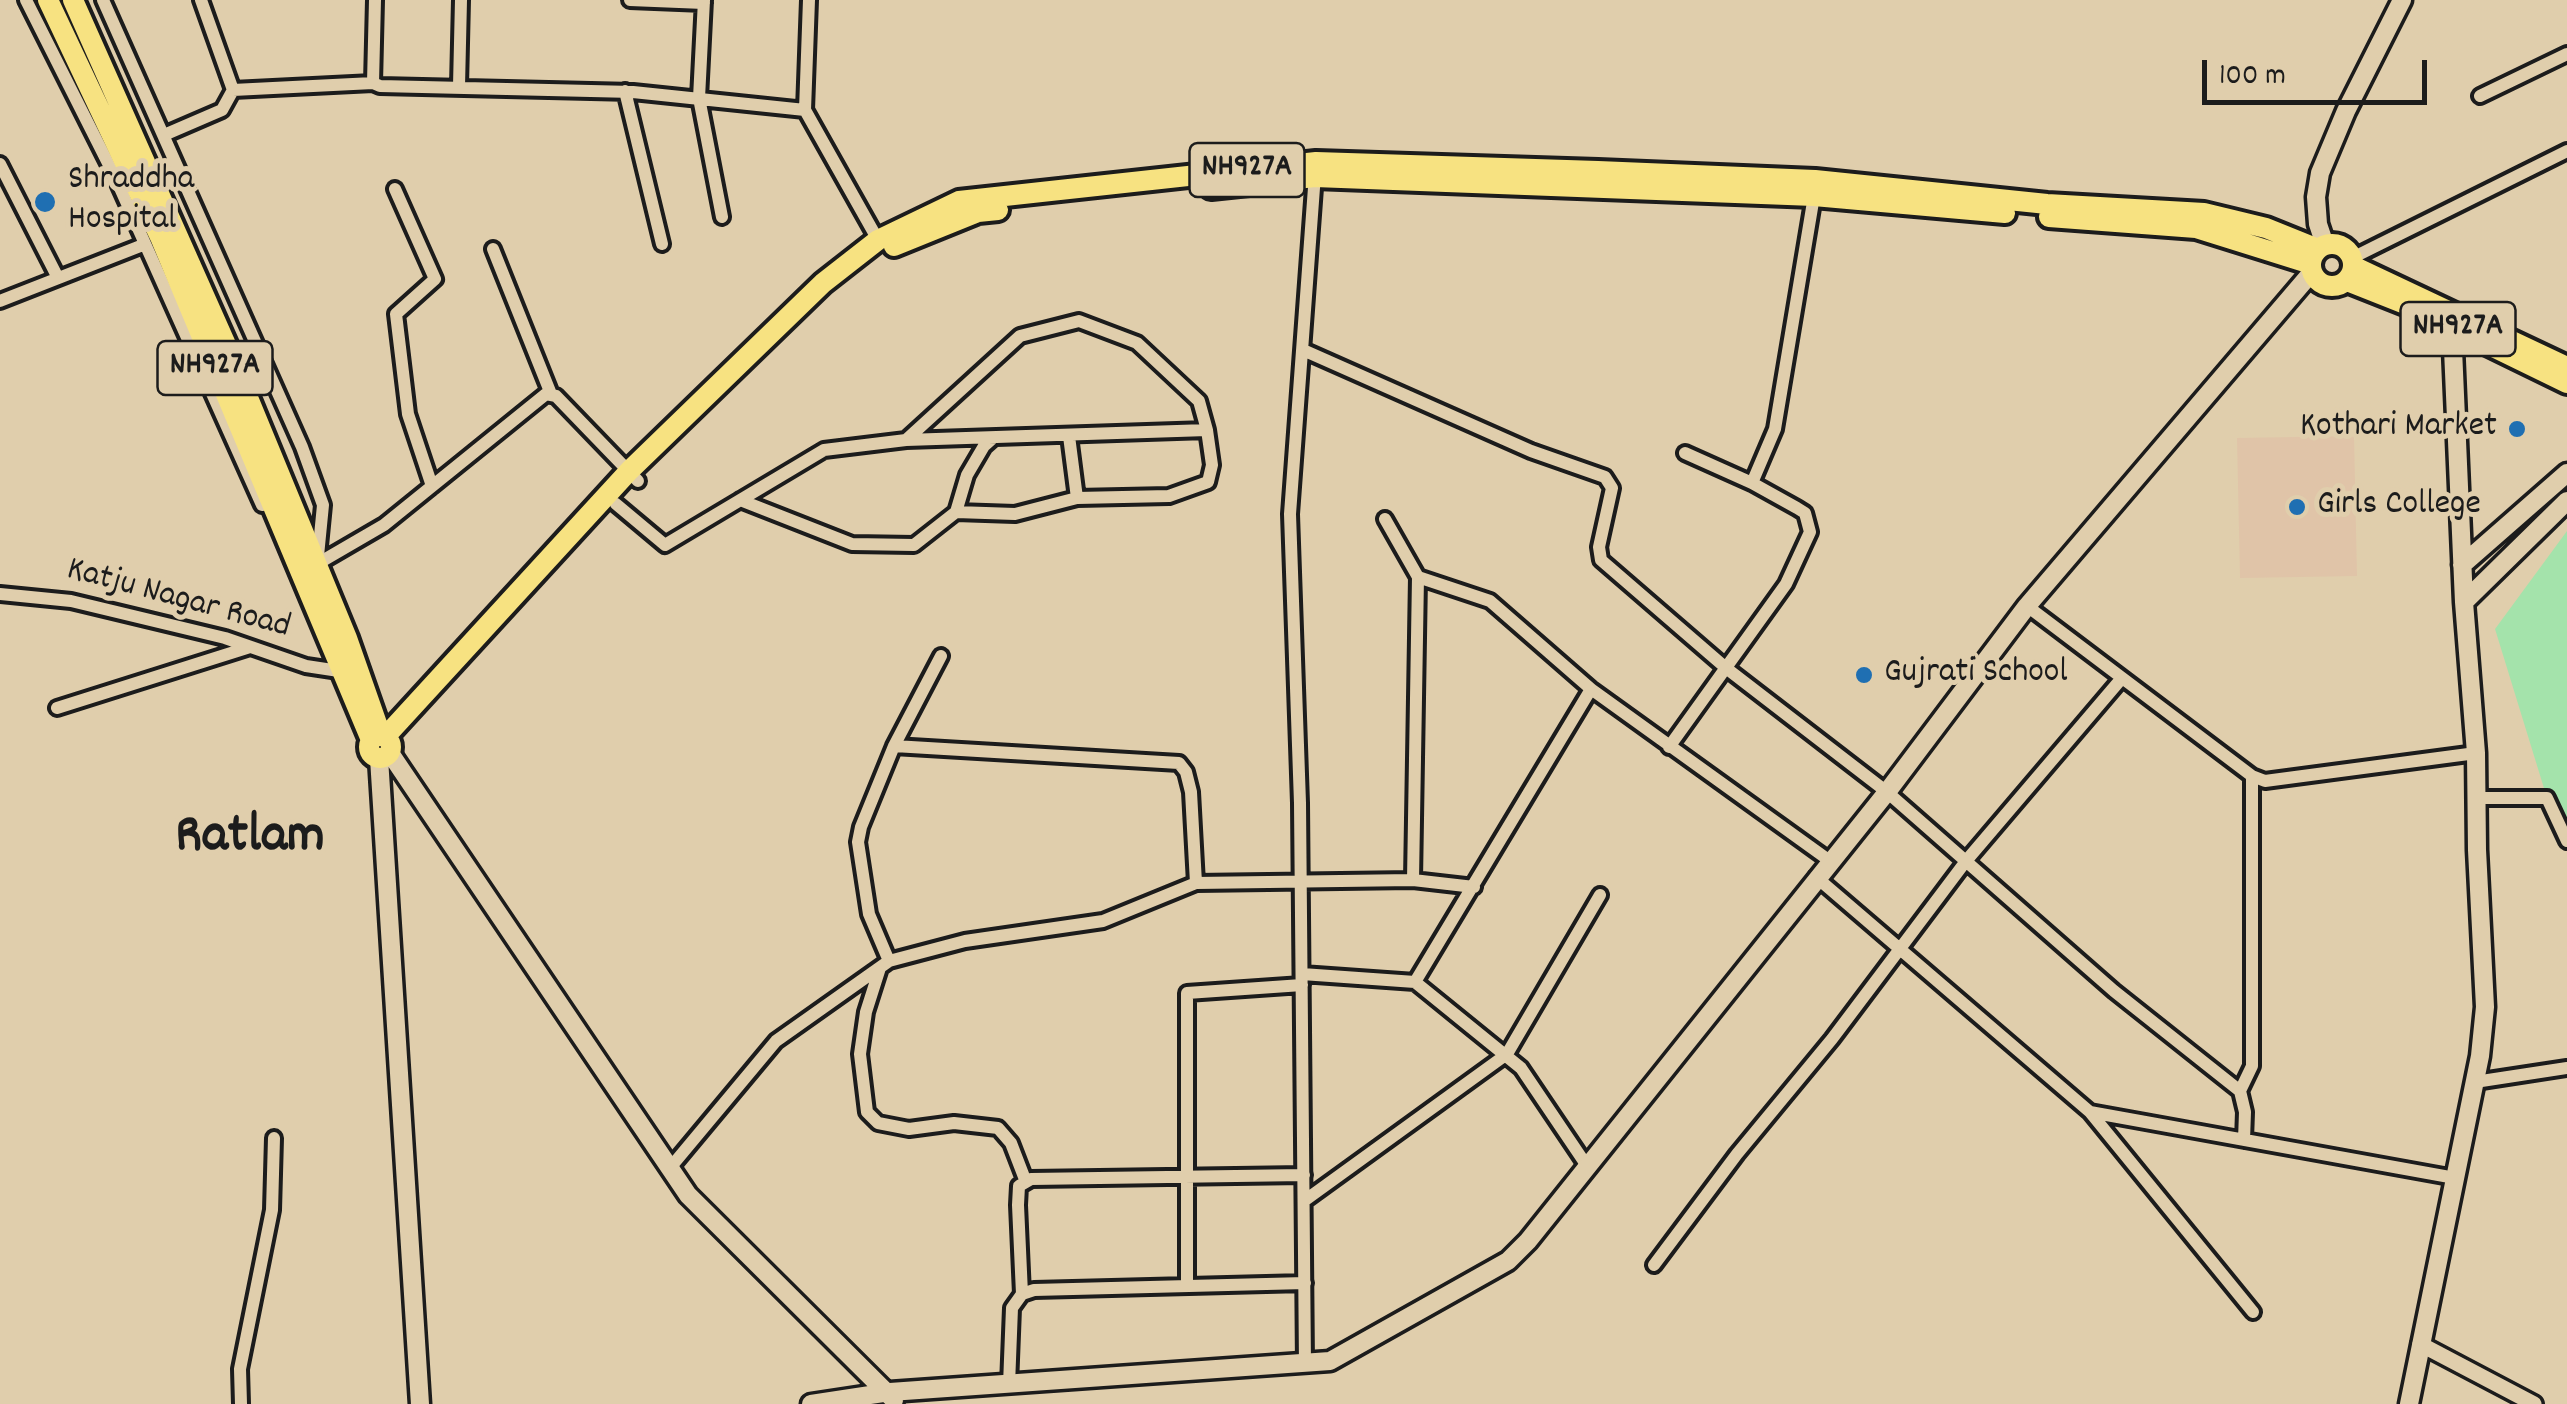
<!DOCTYPE html>
<html>
<head>
<meta charset="utf-8">
<style>
  body { margin:0 }
  #map { position:relative; width:2567px; height:1404px; overflow:hidden; background:#e0ceac; font-family:Dekko,sans-serif }
  canvas { display:block }
  .scale { position:absolute; left:2202px; top:60px; width:225px; height:45px; box-sizing:border-box; border:5px solid #1c1c1c; border-top:0; padding-left:12px; font-size:30px; line-height:35px; white-space:nowrap; color:#1c1c1c; -webkit-text-stroke:8px #e0ceac; paint-order:stroke }
</style>
</head>
<body>
<div id="map">
<canvas width="2567" height="1404"></canvas>
<div class="scale">100 m</div>
</div>
<script>
const ctx = document.querySelector('canvas').getContext('2d');
ctx.lineJoin = 'round';
function paint(path, color) {
  ctx.fillStyle = color;
  ctx.fill(path, 'evenodd');
}
function shape(rows) {
  const path = new Path2D();
  for (const r of rows) {
    if (r.length === 3) {
      path.moveTo(r[0] + r[2], r[1]);
      path.arc(r[0], r[1], r[2], 0, 2 * Math.PI);
      continue;
    }
    path.moveTo(r[0], r[1]);
    for (let i = 2; i < r.length; i += 2) path.lineTo(r[i], r[i + 1]);
  }
  return path;
}
function trace(path, color, width, dash) {
  ctx.strokeStyle = color;
  ctx.lineWidth = width;
  ctx.lineCap = dash ? 'butt' : 'round';
  ctx.setLineDash(dash || []);
  ctx.stroke(path);
}
function write(font, color, halo, rows, align = 'center') {
  ctx.font = font + ' Dekko,sans-serif';
  ctx.lineWidth = 10;
  ctx.setLineDash([]);
  ctx.textBaseline = 'middle';
  ctx.strokeStyle = halo;
  ctx.fillStyle = color;
  for (const [text, x, y, turn = 0] of rows) {
    ctx.save();
    ctx.translate(x, y);
    ctx.rotate((+turn || 0) * Math.PI / 180);
    ctx.textAlign = isNaN(turn) ? turn : align;
    if (halo) ctx.strokeText(text, 0, 0);
    ctx.fillText(text, 0, 0);
    ctx.restore();
  }
}
const built = shape([
  [2354,436,2357,576,2240,578,2237,438]
]);
const green = shape([
  [2567,531,2567,841,2547,798,2495,629]
]);
const minor = shape([
  [26,0,116,179,262,505],
  [103,0,302,447,323,505,318,556],
  [375,0,373,83,380,86,633,92,805,110],
  [630,0,704,3],
  [704,0,699,98,722,217],
  [809,0,805,110,878,240],
  [459,86,461,0],
  [233,90,373,83],
  [625,91,662,244],
  [2480,96,2567,54],
  [164,135,222,110,233,90,201,0],
  [0,164,58,278],
  [395,189,435,279,396,314,408,414,432,486],
  [493,249,551,394],
  [2352,258,2567,151],
  [0,301,143,245],
  [1303,350,1531,451,1605,477,1612,488,1599,547,1601,560,1726,668,1887,792,2114,991,2240,1091,2245,1112,2244,1140],
  [1069,436,1077,498],
  [1752,483,1775,429,1814,196],
  [740,500,852,544,914,545,956,512,1015,514,1077,498,1169,496,1208,482,1212,465,1207,430],
  [616,504,665,545,824,450,906,440,1020,336,1079,321,1137,343,1199,401,1207,430,906,440],
  [956,512,967,475,984,446,993,438],
  [1385,519,1418,577,1413,880],
  [317,564,384,525,546,394,556,396,638,481],
  [1418,577,1490,601,1591,689,1830,861],
  [0,594,71,601,225,638,306,666,339,671],
  [2027,606,2252,776,2265,781,2476,753],
  [57,708,250,647],
  [894,746,1179,763,1186,772,1191,792,1196,883],
  [1669,747,1786,584,1810,532,1805,513,1797,508,1752,483,1685,453],
  [2476,798,2547,798,2567,841],
  [1816,877,2090,1112,2455,1178],
  [889,961,869,914,858,842,861,827,894,746,941,656],
  [880,968,866,1012,860,1054,867,1112,878,1123,909,1129,954,1123,998,1128,1011,1143,1026,1182],
  [1302,974,1415,982,1521,1068,1587,1166],
  [1415,982,1591,689],
  [2475,1082,2567,1068],
  [2240,1091,2252,1066,2252,776],
  [2090,1112,2253,1312],
  [670,1168,776,1041,889,961,965,941,1103,921,1196,883,1413,880,1474,887],
  [1304,1201,1507,1054,1600,895],
  [1654,1265,1737,1154,1832,1039,1966,861,2122,678],
  [1187,1286,1187,993,1302,985],
  [1022,1294,1018,1205,1019,1186,1031,1179,1304,1175],
  [1305,1365,1300,803,1290,514,1315,174],
  [1009,1385,1012,1308,1022,1294,1034,1290,1305,1283],
  [241,1404,240,1369,272,1210,274,1138]
]);
const tertiary = shape([
  [2420,1344,2534,1404]
]);
const secondary = shape([
  [2325,245,2318,224,2316,197,2320,173,2346,111,2402,0],
  [2462,565,2567,473],
  [2464,602,2567,501],
  [390,753,688,1195,894,1400],
  [379,758,420,1404],
  [811,1404,890,1392,1330,1361,1508,1261,1528,1241,1887,792,2027,606,2312,272],
  [2409,1404,2480,1056,2485,1007,2477,850,2476,753,2464,602,2452,326]
]);
const trunk = shape([
  [48,0,160,237,371,740],
  [73,0,228,349,347,638,381,735],
  [1211,188,1315,177,1814,196,2005,213],
  [2049,217,2196,228,2311,264],
  [2332,265,21],
  [894,246,978,212,998,210],
  [2353,266,2567,367],
  [2347,281,2405,304,2567,383],
  [380,747,11],
  [385,737,629,471,823,283,878,240,959,201,1316,162,1598,171,1815,180,2047,204,2204,213,2266,228,2318,249]
]);
const markers = [
  [45,202,12,"#1f6fb2"],
  [2517,429,10,"#1f6fb2"],
  [2297,507,10,"#1f6fb2"],
  [1864,675,10,"#1f6fb2"]
];
const shields = [
  [1247,170,115],
  [2458,329,115],
  [215,368,115]
];
const shieldNames = [
  ["NH927A",1247,170],
  ["NH927A",2458,329],
  ["NH927A",215,368]
];
const poiNames = [
  ["Shraddha",68,182],
  ["Hospital",68,222],
  ["Kothari Market",2497,429,"right"],
  ["Girls College",2317,507],
  ["Gujrati School",1884,675]
];
const streetNames = [
  ["Katju Nagar Road",178,601,15]
];
const townNames = [
  ["Ratlam",250,841]
];
paint(built, '#e0c4a8');
paint(green, '#a4e3ab');
trace(minor, '#1c1c1c', 20);
trace(tertiary, '#1c1c1c', 22);
trace(secondary, '#1c1c1c', 25);
trace(trunk, '#1c1c1c', 28);
trace(minor, '#e0ceac', 12);
trace(tertiary, '#e0ceac', 15);
trace(secondary, '#e0ceac', 18);
trace(trunk, '#f7e281', 20);
for (const [x, y, r, color] of markers) {
  const dot = new Path2D();
  dot.arc(x, y, r, 0, 2 * Math.PI);
  ctx.fillStyle = color;
  ctx.fill(dot);
  trace(dot, '#e0ceac', 4);
}
for (const [x, y, w] of shields) {
  const box = new Path2D();
  box.roundRect(x - w / 2, y - 27, w, 54, 8);
  ctx.fillStyle = '#e0ceac';
  ctx.fill(box);
  trace(box, '#1c1c1c', 2.5);
}
write('bold 32px', '#1c1c1c', null, shieldNames);
write('35px', '#1c1c1c', '#e0ceac', poiNames, 'left');
write('35px', '#1c1c1c', '#e0ceac', streetNames);
write('bold 55px', '#1c1c1c', '#e0ceac', townNames);
</script>
</body>
</html>
